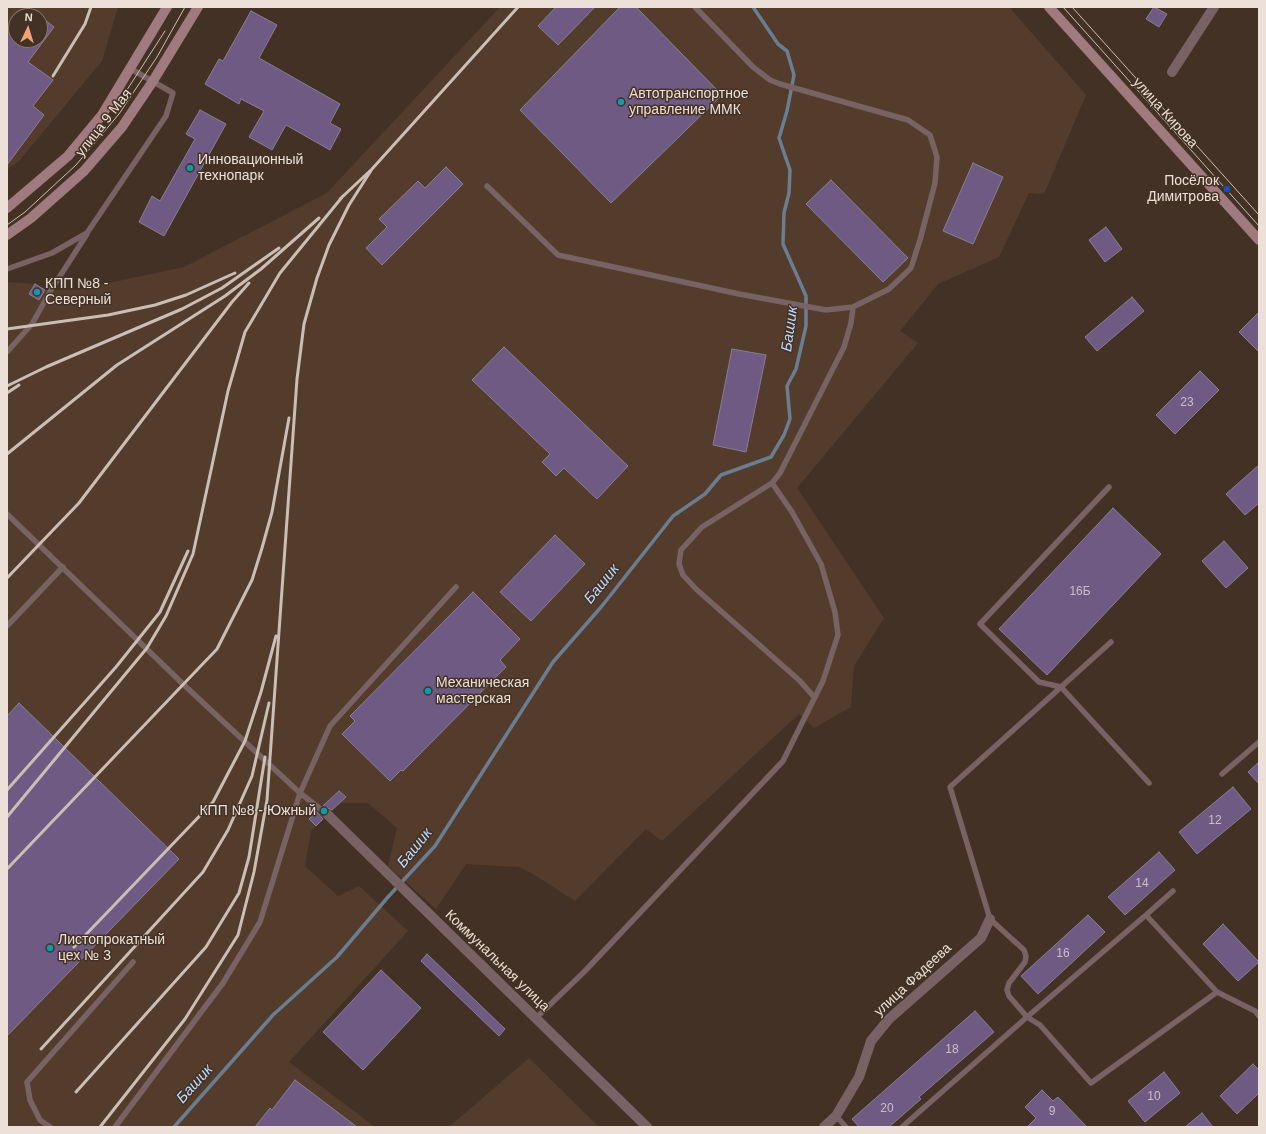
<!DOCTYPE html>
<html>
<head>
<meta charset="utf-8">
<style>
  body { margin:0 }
  #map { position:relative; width:1266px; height:1134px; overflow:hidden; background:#443125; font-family:Arial,sans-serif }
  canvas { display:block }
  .frame { position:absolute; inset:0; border:8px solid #ece0d8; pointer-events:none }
  .north { position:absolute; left:8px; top:8px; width:40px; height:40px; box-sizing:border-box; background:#443125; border:1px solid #87776d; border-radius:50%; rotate:4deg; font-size:11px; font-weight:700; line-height:16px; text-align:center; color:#ece0d8 }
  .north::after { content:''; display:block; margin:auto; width:14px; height:18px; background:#efa378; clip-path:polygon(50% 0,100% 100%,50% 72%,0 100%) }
</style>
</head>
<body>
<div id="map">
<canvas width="1266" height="1134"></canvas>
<div class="frame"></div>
<div class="north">N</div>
</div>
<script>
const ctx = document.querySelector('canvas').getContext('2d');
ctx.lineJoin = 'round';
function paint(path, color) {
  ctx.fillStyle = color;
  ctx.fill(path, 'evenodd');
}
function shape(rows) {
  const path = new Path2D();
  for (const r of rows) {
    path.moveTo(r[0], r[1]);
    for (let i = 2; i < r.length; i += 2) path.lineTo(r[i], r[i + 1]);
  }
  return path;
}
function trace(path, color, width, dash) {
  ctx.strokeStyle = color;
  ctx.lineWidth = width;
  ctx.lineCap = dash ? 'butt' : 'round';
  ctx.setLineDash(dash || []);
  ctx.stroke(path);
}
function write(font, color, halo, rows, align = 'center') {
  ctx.font = font + ' Arial,sans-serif';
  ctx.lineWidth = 3;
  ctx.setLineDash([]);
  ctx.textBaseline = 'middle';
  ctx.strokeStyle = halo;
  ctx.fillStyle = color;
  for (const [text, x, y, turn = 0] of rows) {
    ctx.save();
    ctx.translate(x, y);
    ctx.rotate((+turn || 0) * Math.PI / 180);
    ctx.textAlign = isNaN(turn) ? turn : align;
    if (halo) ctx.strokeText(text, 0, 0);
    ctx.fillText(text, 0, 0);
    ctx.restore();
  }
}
const built = shape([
  [7,7,118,7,102,61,19,161,7,170],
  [16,16,40,16,40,40,16,40],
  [500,7,1009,7,1086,95,1044,194,1029,193,999,257,938,284,900,331,918,343,797,488,884,618,854,666,851,707,814,728,799,714,662,841,646,829,575,901,533,874,519,867,466,864,436,909,388,866,397,828,368,803,339,803,311,831,305,866,338,896,359,886,408,931,289,1062,375,1127,7,1127,7,282,35,284,46,290,76,290,184,267,327,193],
  [529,1058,599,1127,449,1127]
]);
const stream = shape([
  [174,1127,273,1015,337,957,388,897,435,846,553,662,602,606,673,516,705,494,721,475,771,457,784,435,790,419,787,386,796,369,806,326,806,296,783,244,784,213,789,193,790,170,779,138,787,111,794,75,787,51,778,44,753,7]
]);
const building = shape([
  [556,7,595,7,558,45,538,26,556,7],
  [620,7,636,7,722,95,611,203,520,110,620,7],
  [1154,7,1167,14,1159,27,1146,19,1154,7],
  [251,11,277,25,259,58,340,104,330,123,341,129,330,150,286,125,272,150,249,137,264,111,241,99,239,104,205,84,219,59,223,61,251,11],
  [40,16,54,27,28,62,53,80,33,106,44,115,7,165,7,31,16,19,16,40,40,40,40,16],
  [200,110,226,124,164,236,139,222,152,196,160,201,195,139,186,134,200,110],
  [973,163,1003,177,973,244,943,231,973,163],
  [446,167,463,184,382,265,366,248,387,227,379,219,418,181,425,188,446,167],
  [831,180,908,258,883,282,806,204,831,180],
  [1106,227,1122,249,1105,262,1089,240,1106,227],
  [35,284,45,290,39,300,29,294,35,284],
  [1132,297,1144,311,1097,351,1085,337,1132,297],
  [1259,312,1259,352,1239,332,1259,312],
  [504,347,628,466,597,499,564,468,556,476,542,462,550,454,472,380,504,347],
  [732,349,766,355,746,452,713,445,732,349],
  [1200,371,1219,390,1175,434,1156,415,1200,371],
  [1259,465,1259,503,1245,515,1226,494,1259,465],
  [1113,508,1161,554,1047,675,999,629,1113,508],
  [555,535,585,564,531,621,500,592,555,535],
  [1224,541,1248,568,1226,588,1202,561,1224,541],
  [473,592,520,639,500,660,506,667,403,771,401,770,390,781,342,734,355,721,350,716,473,592],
  [19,703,179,859,7,1036,7,716,19,703],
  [1259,762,1259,784,1248,772,1259,762],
  [1233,787,1251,809,1197,854,1179,832,1233,787],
  [339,791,346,797,332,810,323,806,339,791],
  [317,812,323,819,316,826,309,819,317,812],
  [1159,852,1175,870,1125,915,1108,897,1159,852],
  [1088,915,1105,932,1038,994,1021,976,1088,915],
  [1223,924,1259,962,1238,981,1203,944,1223,924],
  [427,954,505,1029,499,1036,421,961,427,954],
  [381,970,421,1008,363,1070,323,1032,381,970],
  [975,1011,994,1032,919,1097,921,1099,889,1127,859,1127,852,1119,975,1011],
  [1253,1064,1259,1070,1259,1093,1237,1114,1220,1096,1253,1064],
  [1164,1072,1180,1093,1145,1122,1128,1101,1164,1072],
  [295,1080,357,1127,255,1127,270,1108,272,1110,295,1080],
  [1042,1090,1053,1101,1058,1097,1087,1127,1027,1127,1036,1118,1025,1107,1042,1090],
  [1202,1113,1213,1127,1185,1127,1202,1113]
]);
const service = shape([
  [487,186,558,255,739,294,826,310,853,307,889,289,911,268,920,240,935,183,937,157,930,135,908,120,780,84,770,80,753,67,695,7],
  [7,269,52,253,87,233,166,116,173,93,131,69],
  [7,352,32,324,51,290,87,234],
  [1109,487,980,624,1039,682,1061,687,1149,783],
  [7,514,184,685,300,793,328,815],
  [7,626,63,567],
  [814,697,800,681,696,589,683,575,679,564,681,550,702,527,772,483,780,473,844,347,851,323,853,307],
  [1222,774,1259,742],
  [1173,891,1146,915,1217,992],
  [1146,915,1027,1017,1040,1025,1091,1083,1217,992,1255,1011,1259,1016],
  [536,1018,584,972,783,761,823,681,838,635,835,612,821,564,792,512,772,483],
  [836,1116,846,1127],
  [50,1127,40,1120,30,1100,27,1082,133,962],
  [115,1127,223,983,260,922,300,793,330,726,456,587],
  [902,1127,1027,1017,1009,996,1007,990,1009,983,1025,962,1026,956,1024,950,990,919,950,787,1111,642]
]);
const minor = shape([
  [1172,72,1214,7],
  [328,815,647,1127],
  [824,1127,836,1116,859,1077,871,1041,889,1019,981,938,990,919]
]);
const secondary = shape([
  [1049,7,1259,240],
  [7,208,68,156,102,115,167,7],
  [7,235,31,218,84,171,122,127,153,81,198,7]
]);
const tram = shape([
  [1063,7,1259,226],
  [1072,7,1259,215],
  [114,110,165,31],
  [7,225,25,212,76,165,119,114,157,57,185,7]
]);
const rail = shape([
  [53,76,85,24,91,7],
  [340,199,372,169,518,7],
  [7,329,108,315,155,305,186,295,235,273],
  [7,386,46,367,182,309,222,288,279,248],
  [7,393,19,385],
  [7,454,117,365,225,296,261,269,319,218],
  [7,578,79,503,232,302,249,283],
  [7,790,116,667,160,612,188,551],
  [7,817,147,648,166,616,193,554,228,391,245,332,280,273,343,196],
  [7,869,217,649,252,580,262,548,272,512,289,418],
  [74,947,213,802,245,741,261,692,276,636],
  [41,1049,203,872,228,830,252,776,269,703],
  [76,1092,206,947,239,893,249,857,265,757],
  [100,1127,185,1019,238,935,254,872,267,800,297,379,304,324,317,278,329,245,349,205,372,169]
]);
const markers = [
  [621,102,4,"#0f9aa8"],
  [190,168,4,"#0f9aa8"],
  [1227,189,4,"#1a4fb4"],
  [37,292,4,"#0f9aa8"],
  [428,691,4,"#0f9aa8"],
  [324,811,4,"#0f9aa8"],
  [50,948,4,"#0f9aa8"]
];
const numberNames = [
  ["23",1187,403],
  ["16Б",1080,592],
  ["12",1215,821],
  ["14",1142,884],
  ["16",1063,954],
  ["18",952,1050],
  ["10",1154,1097],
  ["20",887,1109],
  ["9",1052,1112]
];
const poiNames = [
  ["Автотранспортное",629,94],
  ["управление ММК",629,110],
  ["Инновационный",198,160],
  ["технопарк",198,176],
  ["Посёлок",1219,181,"right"],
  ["Димитрова",1219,197,"right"],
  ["КПП №8 -",45,284],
  ["Северный",45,300],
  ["Механическая",436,683],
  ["мастерская",436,699],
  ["КПП №8 - Южный",316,811,"right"],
  ["Листопрокатный",58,940],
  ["цех № 3",58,956]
];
const streetNames = [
  ["улица Кирова",1165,113,48],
  ["улица 9 Мая",104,123,-52],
  ["Коммунальная улица",497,961,44],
  ["улица Фадеева",913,980,-43]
];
const waterNames = [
  ["Башик",790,329,-82],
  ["Башик",602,584,-51],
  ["Башик",415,848,-51],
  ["Башик",195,1084,-48]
];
paint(built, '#543c2d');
trace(stream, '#6a7d91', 3.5);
paint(building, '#6f5a83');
trace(building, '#897e93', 1);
trace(service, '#796264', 5.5);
trace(minor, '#796264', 10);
trace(secondary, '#9f7a7e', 10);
trace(tram, '#cbbeb5', 1);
trace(rail, '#cbbeb5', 3);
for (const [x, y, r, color] of markers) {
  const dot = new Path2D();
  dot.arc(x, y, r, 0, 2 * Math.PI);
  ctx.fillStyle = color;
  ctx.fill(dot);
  trace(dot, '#443125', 1.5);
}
write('12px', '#cdbec3', null, numberNames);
write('14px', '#ece0d8', '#443125', poiNames, 'left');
write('14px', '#ece0d8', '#443125', streetNames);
write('italic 15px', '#bcdcff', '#443125', waterNames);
</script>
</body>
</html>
